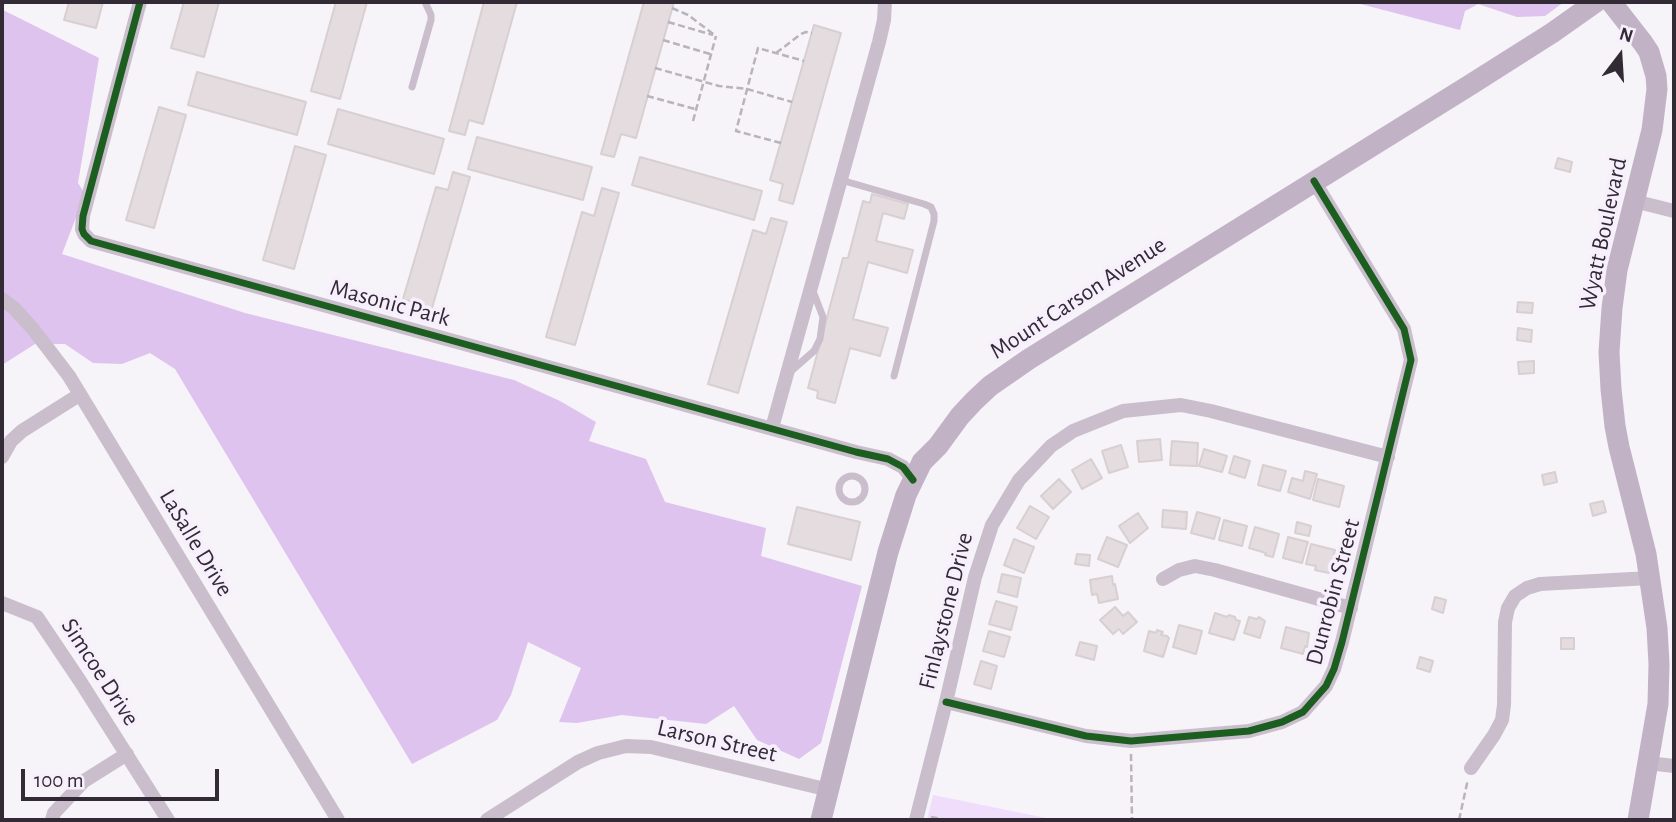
<!DOCTYPE html>
<html>
<head>
<meta charset="utf-8">
<style>
  body { margin:0 }
  #map { position:relative; width:1676px; height:822px; overflow:hidden; background:#f6f3f9; font-family:"Alegreya Sans",sans-serif }
  canvas { display:block }
  .frame { position:absolute; inset:0; border:4px solid #322b36; pointer-events:none }
  .north { position:absolute; left:1585px; top:21px; width:70px; height:70px; -webkit-text-stroke:5px #f7f0fc; paint-order:stroke; rotate:17deg; font-size:19px; font-weight:700; line-height:28px; text-align:center; color:#322b36 }
  .north::after { content:''; display:block; margin:auto; width:24px; height:32px; background:#322b36; clip-path:polygon(50% 0,100% 100%,50% 72%,0 100%) }
  .scale { position:absolute; left:21px; top:769px; width:198px; height:32px; box-sizing:border-box; border:4px solid #322b36; border-top:0; padding-left:9px; font-size:21px; line-height:24px; white-space:nowrap; color:#322b36; -webkit-text-stroke:5px #f7f0fc; paint-order:stroke }
</style>
</head>
<body>
<div id="map">
<canvas width="1676" height="822"></canvas>
<div class="frame"></div>
<div class="north">N</div>
<div class="scale">100 m</div>
</div>
<script>
const ctx = document.querySelector('canvas').getContext('2d');
ctx.lineJoin = 'round';
function paint(path, color) {
  ctx.fillStyle = color;
  ctx.fill(path, 'evenodd');
}
function shape(rows) {
  const path = new Path2D();
  for (const r of rows) {
    if (r.length === 3) {
      path.moveTo(r[0] + r[2], r[1]);
      path.arc(r[0], r[1], r[2], 0, 2 * Math.PI);
      continue;
    }
    path.moveTo(r[0], r[1]);
    for (let i = 2; i < r.length; i += 2) path.lineTo(r[i], r[i + 1]);
  }
  return path;
}
function trace(path, color, width, dash) {
  ctx.strokeStyle = color;
  ctx.lineWidth = width;
  ctx.lineCap = dash ? 'butt' : 'round';
  ctx.setLineDash(dash || []);
  ctx.stroke(path);
}
function write(font, color, halo, rows, align = 'center') {
  ctx.font = font + ' "Alegreya Sans",sans-serif';
  ctx.lineWidth = 7;
  ctx.setLineDash([]);
  ctx.textBaseline = 'middle';
  ctx.strokeStyle = halo;
  ctx.fillStyle = color;
  for (const [text, x, y, turn = 0] of rows) {
    ctx.save();
    ctx.translate(x, y);
    ctx.rotate((+turn || 0) * Math.PI / 180);
    ctx.textAlign = isNaN(turn) ? turn : align;
    if (halo) ctx.strokeText(text, 0, 0);
    ctx.fillText(text, 0, 0);
    ctx.restore();
  }
}
const green = shape([
  [933,795,1056,820,927,820]
]);
const forest = shape([
  [2,2,5,2,3,10,99,58,78,183,85,194,62,254,245,313,514,380,560,401,596,422,589,441,646,459,665,502,766,528,761,556,862,586,821,743,799,759,757,740,734,706,706,724,622,715,577,723,559,722,581,668,528,642,511,695,497,720,412,764,175,369,150,353,122,364,93,363,65,344,35,344,2,365],
  [1353,2,1564,2,1545,16,1517,17,1478,4,1465,11,1460,30]
]);
const building = shape([
  [69,2,103,2,96,28,64,20,69,2],
  [184,2,219,2,204,57,171,48,184,2],
  [336,2,367,2,340,99,311,91,336,2],
  [484,2,517,2,483,124,469,120,465,135,449,131,484,2],
  [644,2,674,2,636,138,621,134,614,157,601,154,644,2],
  [814,25,841,33,793,204,779,200,783,184,770,180,814,25],
  [197,72,306,102,297,135,188,105,197,72],
  [159,107,186,115,154,228,126,220,159,107],
  [338,109,444,139,434,174,328,144,338,109],
  [477,137,592,167,583,200,468,169,477,137],
  [295,146,326,155,294,269,263,260,295,146],
  [640,157,762,191,754,220,632,185,640,157],
  [1558,158,1572,162,1570,172,1555,168,1558,158],
  [453,172,470,177,432,308,403,299,436,187,448,190,453,172],
  [602,188,619,193,575,345,546,337,582,212,594,216,602,188],
  [872,194,908,204,904,219,883,213,876,241,913,250,907,273,868,262,853,319,888,328,880,356,850,348,835,403,817,398,818,391,808,388,843,258,848,258,863,201,870,203,872,194],
  [771,218,787,222,738,393,708,384,753,230,766,234,771,218],
  [1518,302,1533,303,1532,313,1517,312,1518,302],
  [1518,328,1532,330,1531,342,1517,340,1518,328],
  [1534,361,1534,373,1519,374,1518,362,1534,361],
  [1160,439,1162,460,1139,462,1137,441,1160,439],
  [1172,441,1198,443,1197,466,1170,465,1172,441],
  [1121,445,1128,467,1109,473,1102,451,1121,445],
  [1204,449,1227,456,1222,472,1199,466,1204,449],
  [1234,456,1250,461,1245,478,1229,473,1234,456],
  [1091,459,1102,478,1082,489,1072,470,1091,459],
  [1263,465,1286,471,1280,491,1258,485,1263,465],
  [1305,471,1317,474,1310,499,1288,492,1292,478,1303,481,1305,471],
  [1555,472,1557,482,1544,485,1542,475,1555,472],
  [1059,479,1071,492,1053,509,1041,496,1059,479],
  [1318,479,1344,486,1339,507,1313,500,1318,479],
  [1603,501,1606,512,1593,516,1590,504,1603,501],
  [1030,506,1049,517,1036,539,1017,528,1030,506],
  [797,507,860,522,851,560,788,544,797,507],
  [1163,510,1187,512,1186,529,1162,527,1163,510],
  [1197,512,1220,518,1214,539,1191,533,1197,512],
  [1138,513,1148,528,1130,543,1119,526,1138,513],
  [1224,520,1247,526,1242,546,1219,540,1224,520],
  [1297,522,1311,526,1309,536,1295,533,1297,522],
  [1255,527,1279,534,1273,557,1265,555,1266,553,1249,548,1255,527],
  [1107,537,1127,545,1118,567,1098,559,1107,537],
  [1288,537,1308,542,1302,563,1283,558,1288,537],
  [1014,539,1034,547,1024,573,1004,565,1014,539],
  [1311,544,1335,550,1329,573,1315,570,1316,566,1306,564,1311,544],
  [1077,554,1090,555,1089,566,1075,564,1077,554],
  [1002,574,1021,578,1017,597,998,592,1002,574],
  [1112,576,1113,585,1115,584,1118,599,1099,603,1097,594,1092,595,1090,580,1112,576],
  [1435,597,1446,600,1443,613,1432,609,1435,597],
  [996,601,1017,607,1011,630,989,624,996,601],
  [1115,607,1123,616,1128,612,1137,622,1123,634,1119,629,1113,634,1100,620,1115,607],
  [1215,613,1227,617,1229,615,1235,617,1236,620,1240,621,1234,640,1209,633,1215,613],
  [1249,617,1257,619,1259,617,1265,621,1260,638,1244,633,1249,617],
  [1179,625,1202,631,1196,654,1173,647,1179,625],
  [1286,627,1309,633,1307,647,1305,646,1303,654,1281,648,1286,627],
  [1157,630,1163,632,1161,635,1167,636,1169,638,1163,657,1144,651,1149,631,1156,633,1157,630],
  [989,631,1010,637,1004,657,983,651,989,631],
  [1561,638,1574,638,1574,649,1561,649,1561,638],
  [1080,642,1097,646,1094,660,1076,655,1080,642],
  [1420,657,1433,661,1430,672,1417,668,1420,657],
  [981,661,997,666,991,689,974,684,981,661]
]);
const path = shape([
  [672,8,688,15,716,36],
  [668,22,713,35],
  [663,40,710,54],
  [776,53,801,34,806,32,812,33],
  [655,68,719,86,747,89,792,102],
  [647,96,695,109],
  [693,121,716,36],
  [781,143,736,131,758,48,804,61],
  [1131,754,1132,820],
  [931,817,947,820],
  [1459,820,1468,779]
]);
const lane = shape([
  [412,87,431,20,431,15,425,2],
  [841,180,924,204,931,207,934,214,934,221,894,376],
  [790,372,814,351,820,339,823,317,813,291],
  [852,489,13]
]);
const street = shape([
  [140,2,83,216,82,229,84,234,91,241,856,452,888,459,903,467,913,480],
  [1634,201,1674,211],
  [2,299,14,308,33,329,69,376,338,820],
  [772,428,879,42,884,20,885,2],
  [2,457,11,441,22,431,79,395],
  [1163,579,1179,570,1195,566,1215,570,1351,608],
  [2,603,37,617,80,681,168,820],
  [946,702,1086,736,1131,741,1249,731,1282,722,1303,712,1326,686,1334,669,1342,642,1411,360,1404,329,1314,181],
  [1648,763,1674,766],
  [1471,768,1494,735,1502,720,1504,705,1505,622,1508,608,1515,596,1527,588,1540,584,1650,578],
  [52,820,54,813,84,781,127,754],
  [487,820,578,762,598,753,626,746,651,747,829,790],
  [916,820,946,702,975,577,992,525,1019,480,1051,446,1073,431,1123,411,1181,405,1211,411,1388,457]
]);
const secondary = shape([
  [1611,2,1643,43,1649,52,1656,76,1657,89,1652,130,1617,270,1612,308,1609,352,1611,389,1615,426,1619,447,1646,554,1657,628,1659,664,1658,704,1638,820],
  [821,820,888,552,906,495,922,462,938,446,960,416,974,401,990,386,1029,359,1470,85,1552,33,1596,2]
]);
const cycleway = shape([
  [140,2,83,216,82,229,84,234,91,241,856,452,888,459,903,467,913,480],
  [946,702,1086,736,1131,741,1249,731,1282,722,1303,712,1326,686,1334,669,1342,642,1411,360,1404,329,1314,181]
]);
const streetNames = [
  ["Wyatt Boulevard",1603,234,-78],
  ["Mount Carson Avenue",1078,298,-33],
  ["Masonic Park",390,303,15],
  ["LaSalle Drive",196,543,59],
  ["Dunrobin Street",1333,592,-75],
  ["Finlaystone Drive",946,611,-76],
  ["Simcoe Drive",100,672,57],
  ["Larson Street",717,741,13]
];
paint(green, '#f0ddfc');
paint(forest, '#dec3ee');
paint(building, '#e4dcde');
trace(building, '#d8cfd1', 2);
trace(path, '#bab2bd', 2.5, [7, 3.5]);
trace(lane, '#cabecd', 7);
trace(street, '#cabecd', 14);
trace(secondary, '#c1b3c5', 21);
trace(cycleway, '#1b5e20', 7);
write('24px', '#322b36', '#f7f0fc', streetNames);
</script>
</body>
</html>
